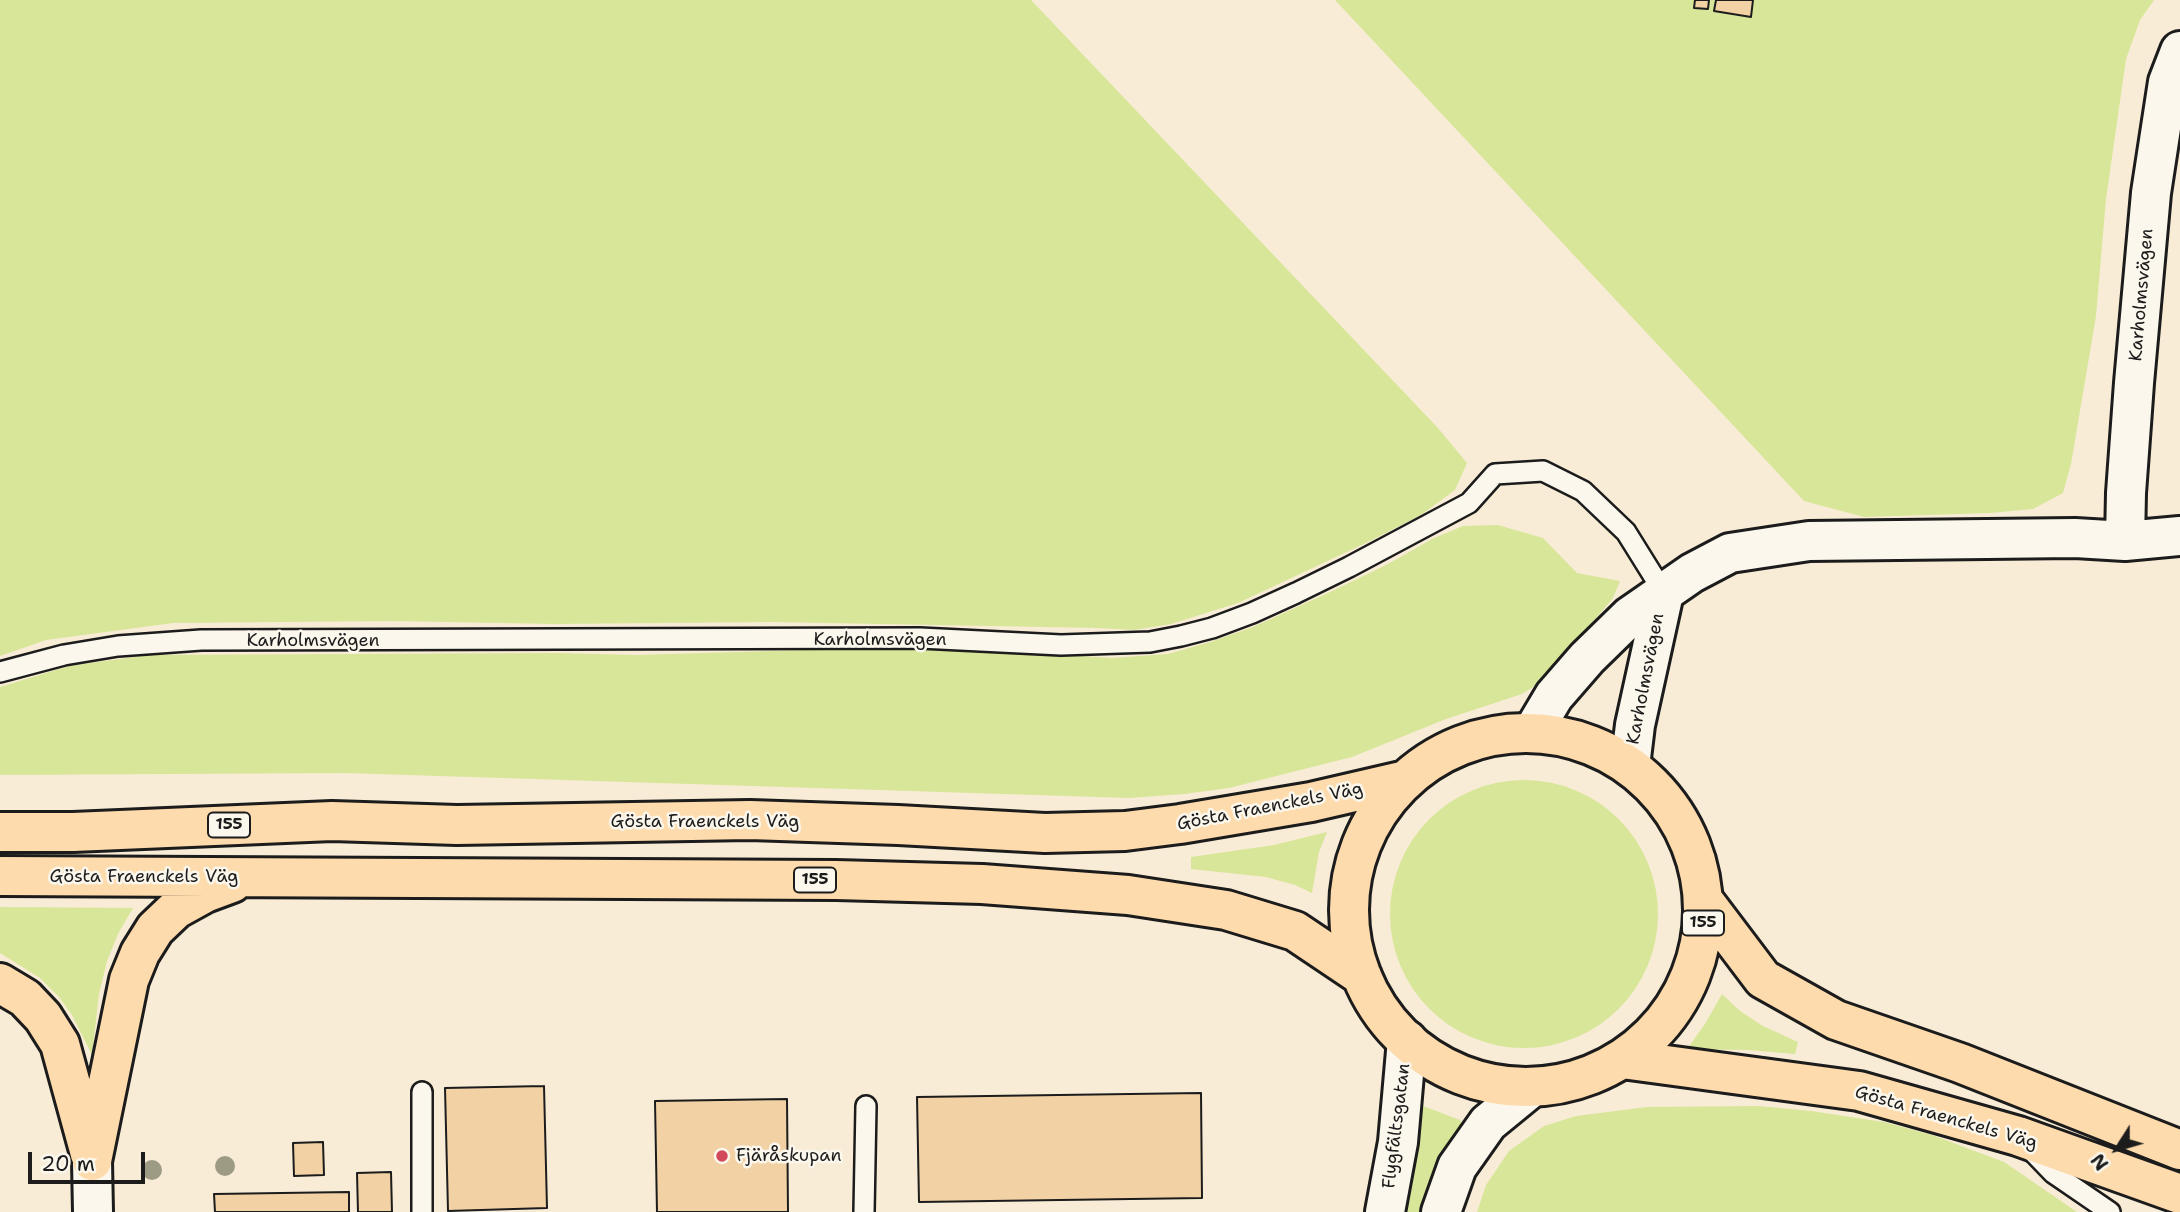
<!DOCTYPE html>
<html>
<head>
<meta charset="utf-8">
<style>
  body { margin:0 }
  #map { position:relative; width:2180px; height:1212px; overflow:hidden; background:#f8ecd6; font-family:"Shantell Sans",sans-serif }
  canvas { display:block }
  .north { position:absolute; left:2082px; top:1114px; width:70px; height:70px; -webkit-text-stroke:5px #fbf7ec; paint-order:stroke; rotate:233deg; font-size:19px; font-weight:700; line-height:28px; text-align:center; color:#1c1c1c }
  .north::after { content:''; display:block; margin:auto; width:24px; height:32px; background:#1c1c1c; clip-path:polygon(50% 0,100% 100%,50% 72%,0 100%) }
  .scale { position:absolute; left:28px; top:1152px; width:117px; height:32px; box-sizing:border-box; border:4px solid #1c1c1c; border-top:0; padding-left:9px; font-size:21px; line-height:24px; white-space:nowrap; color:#1c1c1c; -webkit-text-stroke:5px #fbf7ec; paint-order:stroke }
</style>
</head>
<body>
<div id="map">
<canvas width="2180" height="1212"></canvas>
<div class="north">N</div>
<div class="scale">20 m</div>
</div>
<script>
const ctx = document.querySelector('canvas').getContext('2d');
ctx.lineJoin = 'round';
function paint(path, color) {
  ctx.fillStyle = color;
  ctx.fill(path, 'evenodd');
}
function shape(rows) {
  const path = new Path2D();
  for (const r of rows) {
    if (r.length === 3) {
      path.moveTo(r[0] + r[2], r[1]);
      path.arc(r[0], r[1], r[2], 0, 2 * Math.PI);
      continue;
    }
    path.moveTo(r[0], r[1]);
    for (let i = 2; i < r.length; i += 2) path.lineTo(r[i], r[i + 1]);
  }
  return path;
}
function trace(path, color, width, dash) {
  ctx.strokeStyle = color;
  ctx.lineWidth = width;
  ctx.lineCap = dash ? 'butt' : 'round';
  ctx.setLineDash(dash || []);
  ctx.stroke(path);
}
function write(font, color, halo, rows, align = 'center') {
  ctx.font = font + ' "Shantell Sans",sans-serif';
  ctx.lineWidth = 5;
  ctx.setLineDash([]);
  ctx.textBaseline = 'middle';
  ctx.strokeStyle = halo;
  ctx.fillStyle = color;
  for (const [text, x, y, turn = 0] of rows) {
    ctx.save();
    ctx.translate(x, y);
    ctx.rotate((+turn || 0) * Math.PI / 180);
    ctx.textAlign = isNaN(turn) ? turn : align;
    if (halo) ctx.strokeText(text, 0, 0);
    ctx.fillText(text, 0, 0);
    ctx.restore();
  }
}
const green = shape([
  [0,0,1031,0,1438,428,1467,463,1455,490,1421,515,1368,542,1238,603,1171,624,1134,630,1098,628,773,622,555,624,392,621,173,623,46,640,0,656],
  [1335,0,2154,0,2140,20,2126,59,2106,199,2096,316,2071,464,2063,493,2033,509,1990,513,1864,517,1804,501],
  [1498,525,1543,538,1577,573,1620,581,1613,598,1544,680,1522,694,1446,719,1352,757,1229,788,1184,794,1129,798,345,773,0,775,0,687,69,666,149,655,555,653,636,655,807,650,930,650,1009,651,1112,658,1168,654,1210,642,1253,627,1328,593,1388,564,1432,539,1463,526],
  [1524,914,134],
  [1327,832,1319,852,1312,893,1295,885,1266,877,1191,869,1191,857,1274,845],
  [0,907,133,908,118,934,107,961,99,994,92,1055,72,1015,59,997,40,978,0,953],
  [1722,994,1740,1011,1763,1026,1798,1042,1795,1054,1748,1050,1687,1049,1705,1024],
  [1418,1104,1460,1120,1462,1124,1445,1151,1431,1181,1421,1212,1404,1212,1416,1150],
  [1758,1106,1811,1111,1884,1122,1932,1135,2004,1162,2077,1212,1477,1212,1486,1185,1509,1151,1544,1126,1576,1116,1647,1107]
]);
const building = shape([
  [1695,0,1709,0,1708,9,1694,8,1695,0],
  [1716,0,1753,0,1751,17,1714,11,1716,0],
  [544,1086,547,1208,448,1211,445,1088,544,1086],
  [1201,1093,1202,1198,919,1202,917,1097,1201,1093],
  [787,1099,788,1212,657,1212,655,1101,787,1099],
  [323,1142,324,1175,294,1176,293,1143,323,1142],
  [391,1172,392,1212,358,1212,357,1173,391,1172],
  [349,1192,349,1212,215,1212,214,1194,349,1192]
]);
const service = shape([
  [0,672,64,655,118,646,201,640,920,638,1061,645,1150,642,1181,636,1212,628,1252,613,1296,593,1349,567,1469,503,1495,474,1543,471,1583,491,1626,532,1664,593],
  [422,1092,422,1212],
  [2028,1147,2053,1173,2110,1212],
  [864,1212,866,1106]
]);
const minor = shape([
  [2125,541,2126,493,2134,383,2151,193,2168,82,2180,51],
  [1532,733,1554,696,1587,658,1630,616,1692,573,1730,553,1809,541,2075,538,2125,541,2180,536],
  [1630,766,1635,725,1664,593],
  [92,1161,93,1212],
  [1385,1212,1398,1142,1407,1040],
  [1441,1212,1457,1167,1488,1123,1532,1087]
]);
const primary = shape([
  [1526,910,177],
  [0,832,73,832,332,821,457,825,750,820,898,825,1045,833,1125,831,1180,824,1311,802,1406,780],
  [0,876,836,880,982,884,1128,895,1226,910,1295,931,1362,976],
  [1704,901,1763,979,1836,1020,1960,1063,2180,1150],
  [0,983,25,998,43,1017,60,1044,90,1154],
  [1622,1059,1859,1091,2018,1136,2180,1194],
  [92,1161,129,980,140,953,155,929,176,909,205,893,232,883]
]);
const trees = [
  [225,1166],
  [152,1170]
];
const markers = [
  [722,1156,7,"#d1495b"]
];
const shields = [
  [229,825,42],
  [815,880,42],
  [1703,923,42]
];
const shieldNames = [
  ["155",229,825],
  ["155",815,880],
  ["155",1703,923]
];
const streetNames = [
  ["Karholmsvägen",2142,295,-85],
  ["Karholmsvägen",880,640],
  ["Karholmsvägen",313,641],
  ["Karholmsvägen",1646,679,-79],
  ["Gösta Fraenckels Väg",1270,807,-11],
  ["Gösta Fraenckels Väg",705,822],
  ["Gösta Fraenckels Väg",144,877],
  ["Gösta Fraenckels Väg",1946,1118,16],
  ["Flygfältsgatan",1397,1126,-83]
];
const poiNames = [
  ["Fjäråskupan",736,1156]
];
paint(green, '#d8e699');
paint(building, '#f2d2a4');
trace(building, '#1c1c1c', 2);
trace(service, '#1c1c1c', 24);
trace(minor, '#1c1c1c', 44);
trace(primary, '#1c1c1c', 44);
trace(service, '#fbf7ec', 19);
trace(minor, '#fbf7ec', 38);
trace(primary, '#fedbac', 38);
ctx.fillStyle = '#9e9b85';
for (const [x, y] of trees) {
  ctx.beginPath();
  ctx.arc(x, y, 10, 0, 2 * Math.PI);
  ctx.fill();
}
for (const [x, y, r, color] of markers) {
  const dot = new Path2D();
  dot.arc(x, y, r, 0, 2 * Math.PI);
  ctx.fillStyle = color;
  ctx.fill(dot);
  trace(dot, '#fbf7ec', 2.5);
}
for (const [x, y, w] of shields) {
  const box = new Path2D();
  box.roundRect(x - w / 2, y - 12.5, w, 25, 5);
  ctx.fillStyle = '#fbf7ec';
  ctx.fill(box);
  trace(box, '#1c1c1c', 2);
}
write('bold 16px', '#1c1c1c', null, shieldNames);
write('18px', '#1c1c1c', '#fbf7ec', streetNames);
write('18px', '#1c1c1c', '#fbf7ec', poiNames, 'left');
</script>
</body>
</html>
